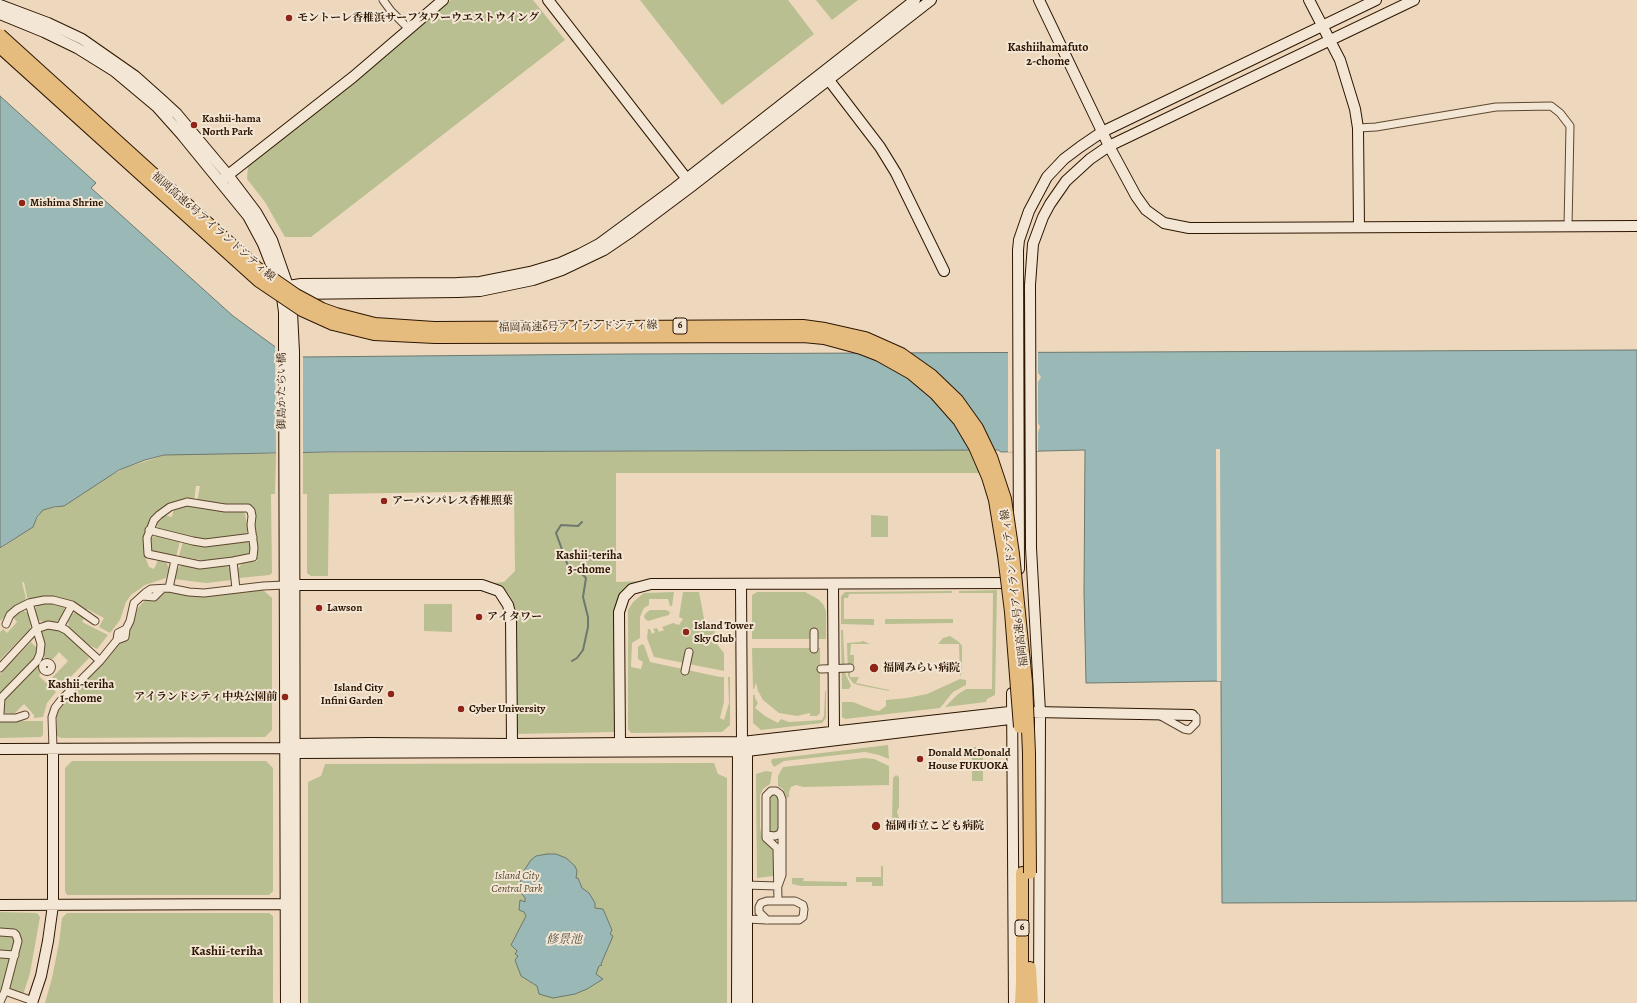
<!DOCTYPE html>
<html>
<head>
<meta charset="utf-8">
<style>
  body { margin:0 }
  canvas { display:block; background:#edd8bd }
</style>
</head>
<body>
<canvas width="1637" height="1003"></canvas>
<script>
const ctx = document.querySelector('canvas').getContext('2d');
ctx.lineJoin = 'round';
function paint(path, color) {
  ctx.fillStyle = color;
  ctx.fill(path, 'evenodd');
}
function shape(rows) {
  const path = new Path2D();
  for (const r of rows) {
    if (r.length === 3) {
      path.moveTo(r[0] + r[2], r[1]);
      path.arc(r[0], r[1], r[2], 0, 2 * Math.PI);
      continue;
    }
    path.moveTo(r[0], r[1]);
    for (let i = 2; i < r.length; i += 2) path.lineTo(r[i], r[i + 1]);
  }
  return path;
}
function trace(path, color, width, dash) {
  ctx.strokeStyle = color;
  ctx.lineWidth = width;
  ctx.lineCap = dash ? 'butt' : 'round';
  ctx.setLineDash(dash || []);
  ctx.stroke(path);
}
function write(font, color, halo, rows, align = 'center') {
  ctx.font = font + ' Alegreya,"Noto Serif JP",serif';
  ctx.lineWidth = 4;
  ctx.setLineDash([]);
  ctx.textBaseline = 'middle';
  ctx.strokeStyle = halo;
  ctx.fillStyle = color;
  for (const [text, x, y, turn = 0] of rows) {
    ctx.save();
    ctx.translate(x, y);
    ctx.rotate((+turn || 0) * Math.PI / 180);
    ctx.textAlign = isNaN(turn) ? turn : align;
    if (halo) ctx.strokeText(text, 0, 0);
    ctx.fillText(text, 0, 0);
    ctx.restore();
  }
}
const green = shape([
  [451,0,533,0,565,40,311,237,285,237,265,202,247,179,248,166,356,81],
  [640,0,788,0,814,34,722,105],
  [816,0,858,0,832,20],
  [987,450,988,473,616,473,616,582,644,581,631,584,624,590,619,598,615,732,516,734,515,610,513,601,508,593,501,586,492,583,504,582,515,571,514,491,329,494,328,576,311,576,307,573,307,494,303,494,303,453],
  [183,453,276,454,275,494,271,494,272,573,270,575,239,578,238,569,242,563,257,561,257,545,249,506,243,504,230,506,197,502,200,486,196,486,194,502,188,500,152,519,148,526,144,538,144,548,146,559,149,567,154,569,158,560,166,562,169,568,166,578,145,585,131,595,126,602,120,620,110,633,99,627,104,618,87,609,86,611,69,600,53,597,30,600,27,597,24,582,22,583,26,598,23,602,0,621,0,549,32,527,42,510,64,506,106,478,125,468,165,455],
  [187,505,229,512,244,510,248,529,245,535,203,540,158,530,157,523,164,515,172,517,174,508],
  [871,515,888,516,888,537,871,537],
  [156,535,180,541,176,557,153,551,150,547,150,540],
  [246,540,250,545,250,551,247,556,206,561,179,556,183,542,217,545],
  [182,565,199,568,226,565,231,570,232,580,206,583,174,579,177,569],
  [263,590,272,598,272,730,265,737,61,738,57,736,57,715,61,706,93,674,129,630,135,617,138,608,145,600,160,593,169,591,235,592],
  [997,590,995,695,987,699,986,702,945,707,958,694,966,689,992,689,993,593,959,593,959,591],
  [952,591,952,593,849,594,848,598,844,598,844,619,874,619,874,625,841,624,841,596,845,592],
  [674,592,672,606,670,606,668,599,649,599,649,605,644,608,640,617,640,638,632,643,631,667,641,669,643,662,638,659,638,647,642,644,644,645,650,662,720,677,724,677,724,702,720,718,724,720,729,703,728,677,730,677,730,725,722,732,631,733,628,729,628,610,633,602,644,593],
  [683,592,699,592,705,624,711,624,715,632,711,637,724,653,724,671,654,657,647,638,648,629,650,629,652,634,655,632,653,629,657,628,659,632,664,630,662,627,673,623,679,625,683,619,679,617],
  [757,592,805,592,818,599,823,604,826,611,826,639,752,639,752,595],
  [38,603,63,604,65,611,60,620,56,622,43,622,38,620,35,609],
  [424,604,452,604,452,632,424,631],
  [22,610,28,613,31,624,30,629,0,660,0,632,3,629,7,633,17,622,13,617],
  [650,610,666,610,670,612,669,615,665,616,648,621,645,619,644,616,646,613],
  [78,612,85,617,82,622,108,635,97,649,85,643,69,627,68,622,72,614],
  [885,619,953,619,953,623,885,624],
  [54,628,65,632,89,658,58,690,49,681,68,661,59,652,53,659,45,658,43,654,41,633,45,629],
  [841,630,843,630,845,673,851,686,849,689,842,689],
  [950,636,959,642,962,646,962,671,960,677,959,644,938,644,943,638],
  [863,641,870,644,851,644,850,655,854,655,854,666,850,666,850,677,859,677,856,683,889,690,889,691,858,685,853,683,848,676,847,643,860,642],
  [31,642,38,649,33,661,0,694,0,674],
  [752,648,820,648,820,713,817,716,810,716,810,713,797,716,779,713,763,700,758,691,756,683,754,689,753,689],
  [37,667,40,668,41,671,39,676,56,692,47,703,43,717,34,718,34,715,24,704,14,714,5,713,3,711,4,698,34,668],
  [960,679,966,680,966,685,953,692,940,708,845,719,842,717,842,702,853,702,873,710,879,711,886,706,886,700,907,698,927,694],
  [825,691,826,691,826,718,822,723,761,730,753,723,753,695,755,695,755,698,758,703,755,708,765,716,778,723,781,719,789,722,822,720,824,716],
  [0,721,43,721,43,735,41,737,0,738],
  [888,745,889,759,879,755,865,752,784,761,774,767,771,762,772,759],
  [972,747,983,747,983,781,972,781],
  [865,758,874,759,889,766,889,785,803,787,796,785,791,787,789,792,789,797,787,798,783,789,778,786,778,776,783,767],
  [72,761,266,761,273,768,273,891,269,895,67,895,65,891,65,768],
  [714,763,718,774,727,778,727,1003,308,1003,308,782,321,776,325,764],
  [766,771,772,772,770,784,763,789,760,795,760,827,762,839,773,848,773,876,757,878,756,774],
  [896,775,899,777,899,807,897,812,899,818,895,821,892,820,893,778],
  [772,793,779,797,779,833,770,834,768,824,770,824,770,797],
  [881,866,883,866,883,886,872,886,872,882,856,882,856,877,881,877],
  [792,878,804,878,803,881,847,882,847,886,801,886,792,884],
  [0,912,37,913,40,917,30,973,23,995,11,990,10,987,21,941,0,929],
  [67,913,269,913,273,916,273,1003,45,1003,52,978,59,943,62,918],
  [0,934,10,934,16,941,12,951,0,951],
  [0,957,6,957,10,959,10,963,0,999]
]);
const water = shape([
  [0,96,96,183,91,188,233,316,274,346,289,353,303,357,624,354,1637,350,1637,901,1222,903,1221,681,1086,683,1084,593,1085,450,1001,452,998,450,330,452,164,455,145,460,119,470,64,506,54,507,43,510,37,517,33,527,0,548,0,96],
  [547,854,556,854,566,858,575,866,577,871,576,878,578,878,582,888,589,893,595,903,595,908,603,909,612,930,610,934,613,936,601,964,602,965,599,966,596,974,603,979,587,989,575,994,553,998,539,994,537,986,521,976,515,960,518,956,515,954,517,951,511,945,526,916,524,912,519,910,520,900,525,902,525,898,520,891,521,875,531,860,536,856,547,854]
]);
const pier = shape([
  [275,344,290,351,303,355,303,455,276,455],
  [1008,351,1038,351,1038,373,1041,377,1038,382,1038,423,1040,427,1038,432,1038,451,1008,452],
  [1216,449,1220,449,1221,681,1217,681]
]);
const stream = shape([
  [572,661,577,658,583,650,588,627,588,617,583,597,586,578,581,573,568,566,556,533,561,525,578,526,582,522]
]);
const street = shape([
  [383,0,391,11,409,29],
  [1358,128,1376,127,1496,107,1551,106,1560,113,1570,126,1568,227],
  [187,502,225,508,248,508,251,511,252,516,251,525,254,548,253,557,233,561,200,565,148,554,147,538,154,520,159,515,170,507,187,502],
  [149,530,193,541,205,543,253,537],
  [233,561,236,589],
  [169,588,175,560],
  [143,596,154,597,161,590],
  [6,624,10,615,17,609,29,603,44,600,53,600,72,605,95,621],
  [60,627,72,605],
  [117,640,125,637,126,629,130,621,134,603,145,593,151,589,169,588,189,592,204,593,263,586,285,585],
  [814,649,814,632],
  [47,667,4.5],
  [0,668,36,629,48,625,60,627,66,630,100,661],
  [821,669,850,668],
  [685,671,689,652],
  [0,713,1,698,37,661,40,654,41,644,29,603],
  [1159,715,1184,729,1189,730,1196,723,1196,717,1192,715],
  [0,718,16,718,25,715],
  [53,749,52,717,55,708,62,699,100,661,117,640,118,633,126,629],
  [766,835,775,836,780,834,782,829],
  [744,885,778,886],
  [778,901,777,848,766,838,766,796,771,791,776,791,780,794,782,799,782,875,778,886],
  [747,919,767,920,799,920,803,917,804,909,803,905,795,901,767,901,761,903,759,907,759,912,767,920],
  [0,932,14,933,16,935,18,941,5,991,0,1002],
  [0,954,15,955],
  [5,991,33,1001]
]);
const secondary = shape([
  [548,0,690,183],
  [1039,0,1109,146,1136,196,1146,210,1164,223,1189,228,1206,228,1637,226],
  [1309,0,1340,60,1355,109,1358,128,1359,227],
  [0,5,48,23,82,39,135,76,163,101,177,114,228,175,256,212,272,240,288,286,292,312,294,352,295,1003],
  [0,14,44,32,77,48,114,71,157,107,182,135,248,216,263,244,281,290,284,312,284,341,286,1003],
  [825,75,880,147,896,173,944,271],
  [223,179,353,77,443,0],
  [283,289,288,286,301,284,457,283,480,282,530,272,560,263,580,254,599,244,675,188,915,0],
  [292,294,458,292,480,291,533,280,562,270,604,250,632,231,692,186,931,0],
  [1019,569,1018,250,1019,240,1029,211,1047,177,1064,159,1080,147,1102,132,1376,0],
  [833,584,834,731],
  [288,585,482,585,499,591,508,605,511,617,512,744],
  [1012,693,1014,1003],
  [1034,712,1192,715],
  [620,743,619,612,624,597,632,589,651,584,1014,583],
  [744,746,747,751,747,1003],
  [0,749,285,748,295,744,371,743,512,744,742,742,1018,711],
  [289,750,295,753,747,751,1018,718],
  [0,905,285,904],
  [32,1003,41,976,48,941,53,905,53,749],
  [737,1003,738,752,742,742,741,584],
  [1039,1003,1040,712,1031,548,1030,285,1033,244,1043,217,1050,204,1066,181,1090,159,1109,146,1414,0]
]);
const highway = shape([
  [1030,968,1032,1003],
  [1021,1003,1022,983,1022,873]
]);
const highwayBridge = shape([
  [0,35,257,268,296,295,322,309,336,314,375,324,434,328,803,326,825,329,865,338,901,354,932,376,957,400,977,428,991,457,1005,499,1013,554,1026,682,1029,753,1030,873],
  [0,47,259,281,302,310,333,324,374,334,435,337,803,336,824,338,861,348,879,355,911,373,936,394,959,420,975,447,988,477,995,500,1004,555,1011,612,1020,727]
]);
const markers = [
  [289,18,4,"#8f2418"],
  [194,125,4,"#8f2418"],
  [22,203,4,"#8f2418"],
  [384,501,4,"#8f2418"],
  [319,608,4,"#8f2418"],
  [479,617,4,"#8f2418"],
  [686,632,4,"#8f2418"],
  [874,668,5,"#8f2418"],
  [391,694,4,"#8f2418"],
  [285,697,4,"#8f2418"],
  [461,709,4,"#8f2418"],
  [920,759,4,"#8f2418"],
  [876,826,5,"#8f2418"]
];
const shields = [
  [680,326,14],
  [1022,928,14]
];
const shieldNames = [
  ["6",680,326],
  ["6",1022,928]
];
const poiNames = [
  ["モントーレ香椎浜サーフタワーウエストウイング",297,18],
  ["Kashii-hama",202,119],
  ["North Park",202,132],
  ["Mishima Shrine",30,203],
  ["アーバンパレス香椎照葉",392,501],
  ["Lawson",327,608],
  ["アイタワー",487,617],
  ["Island Tower",694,626],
  ["Sky Club",694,639],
  ["福岡みらい病院",883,668],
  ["Island City",383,688,"right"],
  ["Infini Garden",383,701,"right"],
  ["アイランドシティ中央公園前",277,697,"right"],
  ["Cyber University",469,709],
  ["Donald McDonald",928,753],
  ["House FUKUOKA",928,766],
  ["福岡市立こども病院",885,826]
];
const streetNames = [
  ["福岡高速6号アイランドシティ線",213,227,41],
  ["福岡高速6号アイランドシティ線",578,327,-1],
  ["御島かたらい橋",282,391,-90],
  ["福岡高速6号アイランドシティ線",1015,588,-97]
];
const parkNames = [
  ["Island City",517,876],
  ["Central Park",517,889]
];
const neighbourhoodNames = [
  ["Kashiihamafuto",1048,48],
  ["2-chome",1048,62],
  ["Kashii-teriha",589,556],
  ["3-chome",589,570],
  ["Kashii-teriha",81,685],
  ["1-chome",81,699]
];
const waterNames = [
  ["修景池",564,940]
];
const quarterNames = [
  ["Kashii-teriha",227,952]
];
paint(green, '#b9bf90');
paint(water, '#9ab9b6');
trace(water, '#6e786e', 1);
paint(pier, '#edd8bd');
trace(stream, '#6e786e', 2);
trace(street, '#5d4630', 9);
trace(secondary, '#2d1601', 12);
trace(highway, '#2d1601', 14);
trace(street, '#f3e6d4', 7);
trace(secondary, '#f3e6d4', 10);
trace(highway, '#e6bc7e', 12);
trace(highwayBridge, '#2d1601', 14, []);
trace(highwayBridge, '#e6bc7e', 12);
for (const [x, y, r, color] of markers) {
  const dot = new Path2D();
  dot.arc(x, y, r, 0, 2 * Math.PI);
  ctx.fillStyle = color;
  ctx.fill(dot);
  trace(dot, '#f3e6d4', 1.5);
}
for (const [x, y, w] of shields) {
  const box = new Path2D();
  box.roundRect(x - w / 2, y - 8, w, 16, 3);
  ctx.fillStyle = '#f3e6d4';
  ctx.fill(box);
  trace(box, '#2d1601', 1);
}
write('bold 10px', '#2d1601', null, shieldNames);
write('bold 11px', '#2d1601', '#f3e6d4', poiNames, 'left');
write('11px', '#2d1601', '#f3e6d4', streetNames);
write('italic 11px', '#57492c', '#f3e6d4', parkNames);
write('bold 12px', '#2d1601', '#f3e6d4', neighbourhoodNames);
write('italic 12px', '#534f40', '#f3e6d4', waterNames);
write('bold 13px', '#2d1601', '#f3e6d4', quarterNames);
</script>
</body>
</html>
